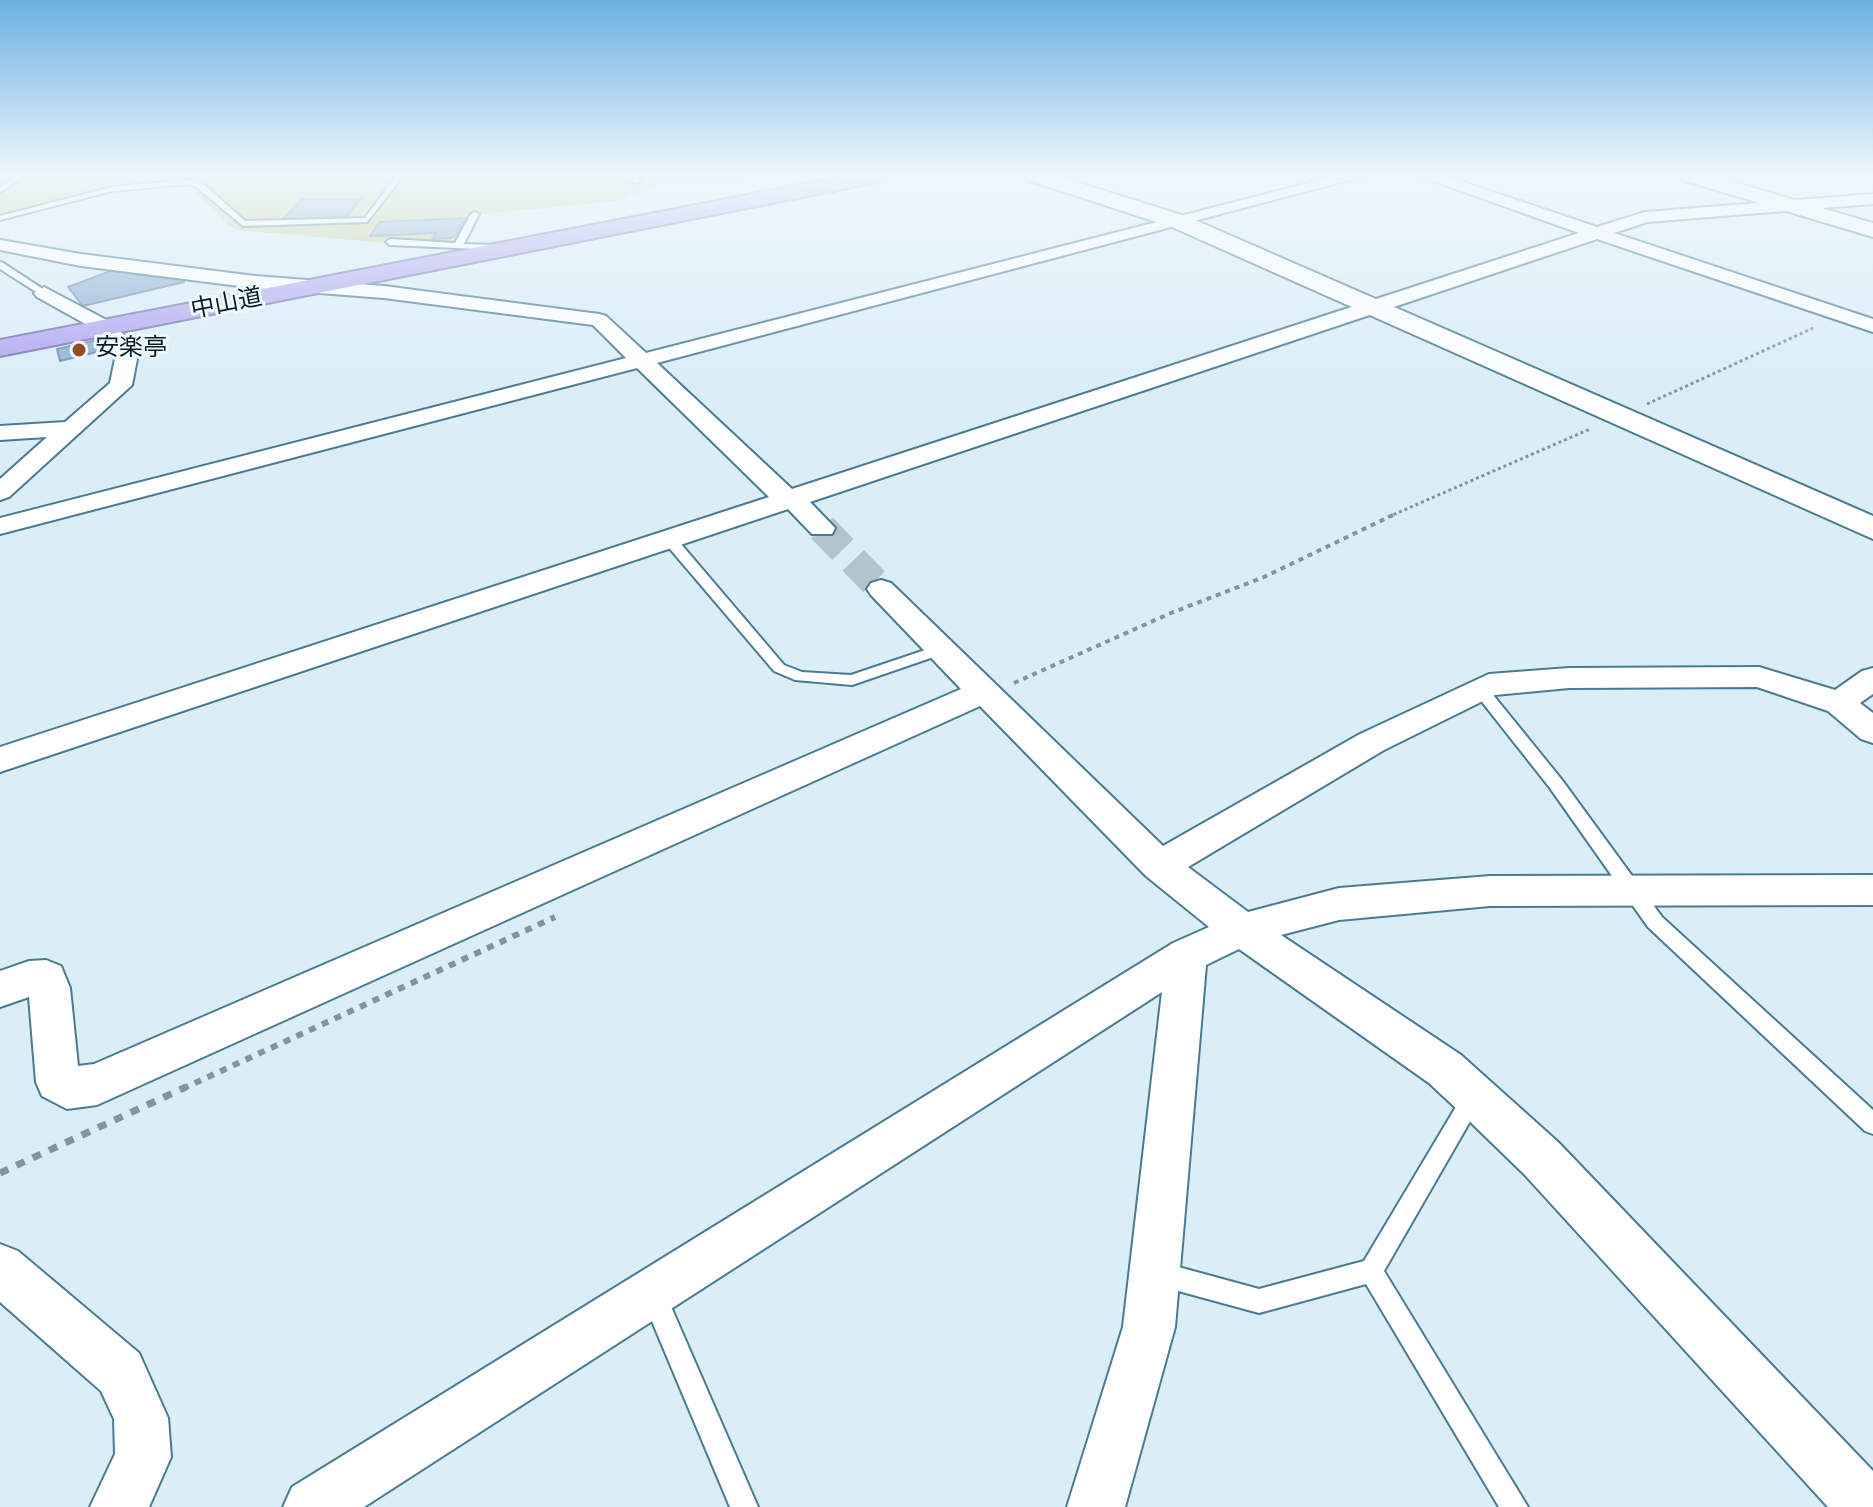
<!DOCTYPE html>
<html>
<head>
<meta charset="utf-8">
<style>
  body { margin:0 }
  canvas { display:block; background:#daeef8 }
</style>
</head>
<body>
<canvas width="1873" height="1507"></canvas>
<script>
const ctx = document.querySelector('canvas').getContext('2d');
ctx.lineJoin = 'round';
function paint(path, color) {
  ctx.fillStyle = color;
  ctx.fill(path, 'evenodd');
}
function shape(rows) {
  const path = new Path2D();
  for (const r of rows) {
    path.moveTo(r[0], r[1]);
    for (let i = 2; i < r.length; i += 2) path.lineTo(r[i], r[i + 1]);
  }
  return path;
}
function trace(path, color, width, dash) {
  ctx.strokeStyle = color;
  ctx.lineWidth = width;
  ctx.lineCap = dash ? 'butt' : 'round';
  ctx.setLineDash(dash || []);
  ctx.stroke(path);
}
function write(font, color, halo, rows, align = 'center') {
  ctx.font = font + ' Overpass,"Noto Sans JP",sans-serif';
  ctx.lineWidth = 6;
  ctx.setLineDash([]);
  ctx.textBaseline = 'middle';
  ctx.strokeStyle = halo;
  ctx.fillStyle = color;
  for (const [text, x, y, turn = 0] of rows) {
    ctx.save();
    ctx.translate(x, y);
    ctx.rotate((+turn || 0) * Math.PI / 180);
    ctx.textAlign = isNaN(turn) ? turn : align;
    if (halo) ctx.strokeText(text, 0, 0);
    ctx.fillText(text, 0, 0);
    ctx.restore();
  }
}
const green = shape([
  [0,176,753,176,732,184,658,184,618,201,472,215,456,245,390,241,386,243,239,230,230,226,186,184,95,194,0,221]
]);
const building = shape([
  [302,199,326,200,361,199,346,217,283,219,302,199],
  [467,218,458,230,462,230,451,238,432,239,436,233,370,236,380,222,467,218],
  [116,269,180,276,184,282,83,306,68,287,116,269],
  [97,340,101,351,60,361,57,349,97,340]
]);
const streetTunnel = shape([
  [822,528,881,589]
]);
const pathFar3 = shape([
  [1647,404,1813,328],
  [1388,517,1590,429]
]);
const pathFar2 = shape([
  [1014,683,1171,613,1264,577,1393,515]
]);
const pathFar1 = shape([
  [182,1089,555,917]
]);
const path = shape([
  [0,1173,186,1087]
]);
const lane = shape([
  [16,176,25,176,0,192,0,187,16,176],
  [396,176,403,176,367,222,243,226,195,186,189,184,112,191,0,220,0,216,112,187,189,180,201,182,245,221,365,218,396,176],
  [633,176,641,176,639,183,633,183,633,176],
  [475,212,479,214,464,244,499,245,503,248,502,250,390,245,386,242,390,239,455,243,471,214,475,212],
  [0,262,3,263,49,293,41,295,0,269,0,262],
  [670,536,675,537,784,665,802,672,851,675,943,644,950,649,948,652,852,685,795,680,774,671,665,543,664,540,670,536],
  [1480,684,1485,685,1562,780,1662,917,1873,1110,1873,1134,1865,1131,1648,927,1550,788,1475,693,1472,689,1475,685,1480,684],
  [1473,1087,1480,1090,1484,1097,1480,1104,1384,1271,1528,1507,1499,1507,1366,1284,1259,1313,1160,1286,1152,1282,1148,1274,1152,1266,1160,1262,1259,1289,1364,1261,1466,1090,1473,1087],
  [653,1283,662,1286,758,1507,730,1507,641,1295,644,1286,653,1283]
]);
const street = shape([
  [1336,176,1364,176,657,363,792,489,1579,233,1420,176,1445,176,1597,227,1645,212,1873,194,1873,204,1647,222,1614,233,1873,319,1873,332,1597,239,810,502,835,528,832,534,812,534,788,509,0,772,0,747,769,497,637,368,0,534,0,518,626,358,593,325,384,298,255,288,81,266,0,250,0,240,81,254,255,276,384,286,599,314,606,316,646,353,1336,176],
  [44,287,114,324,133,346,137,359,132,385,9,497,0,500,0,479,47,437,0,440,0,426,65,422,110,383,115,359,112,347,100,332,37,297,34,293,44,287],
  [881,580,891,583,1163,846,1360,734,1489,674,1569,668,1759,667,1835,690,1862,671,1873,668,1873,694,1860,703,1873,713,1873,743,1861,739,1828,711,1757,687,1569,688,1495,695,1384,750,1188,867,1248,912,1339,888,1490,876,1873,875,1873,905,1490,906,1339,920,1281,935,1461,1055,1558,1142,1873,1471,1873,1507,1828,1507,1524,1174,1458,1110,1429,1083,1239,949,1206,965,1175,1327,1125,1507,1067,1507,1123,1327,1162,992,364,1507,283,1507,292,1487,1173,943,1209,927,1146,876,980,706,97,1105,67,1109,42,1096,36,1082,29,997,0,1007,0,971,29,961,46,960,61,966,70,988,78,1066,94,1064,961,689,871,595,867,589,871,583,881,580],
  [0,1244,18,1251,139,1353,168,1418,171,1457,149,1507,90,1507,115,1454,114,1419,101,1391,0,1302,0,1244]
]);
const secondary = shape([
  [1025,176,1057,176,1188,217,1873,516,1873,539,1172,227,1028,180,1025,176],
  [1680,176,1713,176,1873,223,1873,237,1683,180,1680,176]
]);
const highway = shape([
  [845,176,888,176,878,182,0,356,0,340,845,176]
]);
const markers = [
  [79,350,8,"#924e22"]
];
const farStreetnames = [
  ["中山道",227,306,-11]
];
const farPoinames = [
  ["安楽亭",95,350]
];
paint(green, '#cbce93');
paint(building, '#8fb1d4');
trace(building, '#7191b3', 2);
trace(streetTunnel, '#b1c5ce', 30, [30, 15]);
trace(lane, '#4b7b92', 4);
trace(street, '#4b7b92', 4);
trace(secondary, '#4b7b92', 4);
trace(highway, '#7878ab', 4);
trace(pathFar3, '#81959e', 3, [3, 3]);
trace(pathFar2, '#81959e', 4, [5, 5]);
trace(pathFar1, '#81959e', 6, [7, 7]);
trace(path, '#81959e', 7, [9, 9]);
paint(lane, '#fff');
paint(street, '#fff');
paint(secondary, '#fff');
paint(highway, '#b3a8f2');
const sky = ctx.createLinearGradient(0, 0, 0, 387);
sky.addColorStop(0, '#6bb1e1');
sky.addColorStop(0.45, '#eef7fc');
sky.addColorStop(1, '#eef7fc00');
ctx.fillStyle = sky;
ctx.fillRect(0, 0, 1873, 387);
for (const [x, y, r, color] of markers) {
  const dot = new Path2D();
  dot.arc(x, y, r, 0, 2 * Math.PI);
  ctx.fillStyle = color;
  ctx.fill(dot);
  trace(dot, '#eff9ff', 3);
}
write('24px', '#0b1f28', '#eff9ff', farStreetnames);
write('24px', '#0b1f28', '#eff9ff', farPoinames, 'left');
</script>
</body>
</html>
